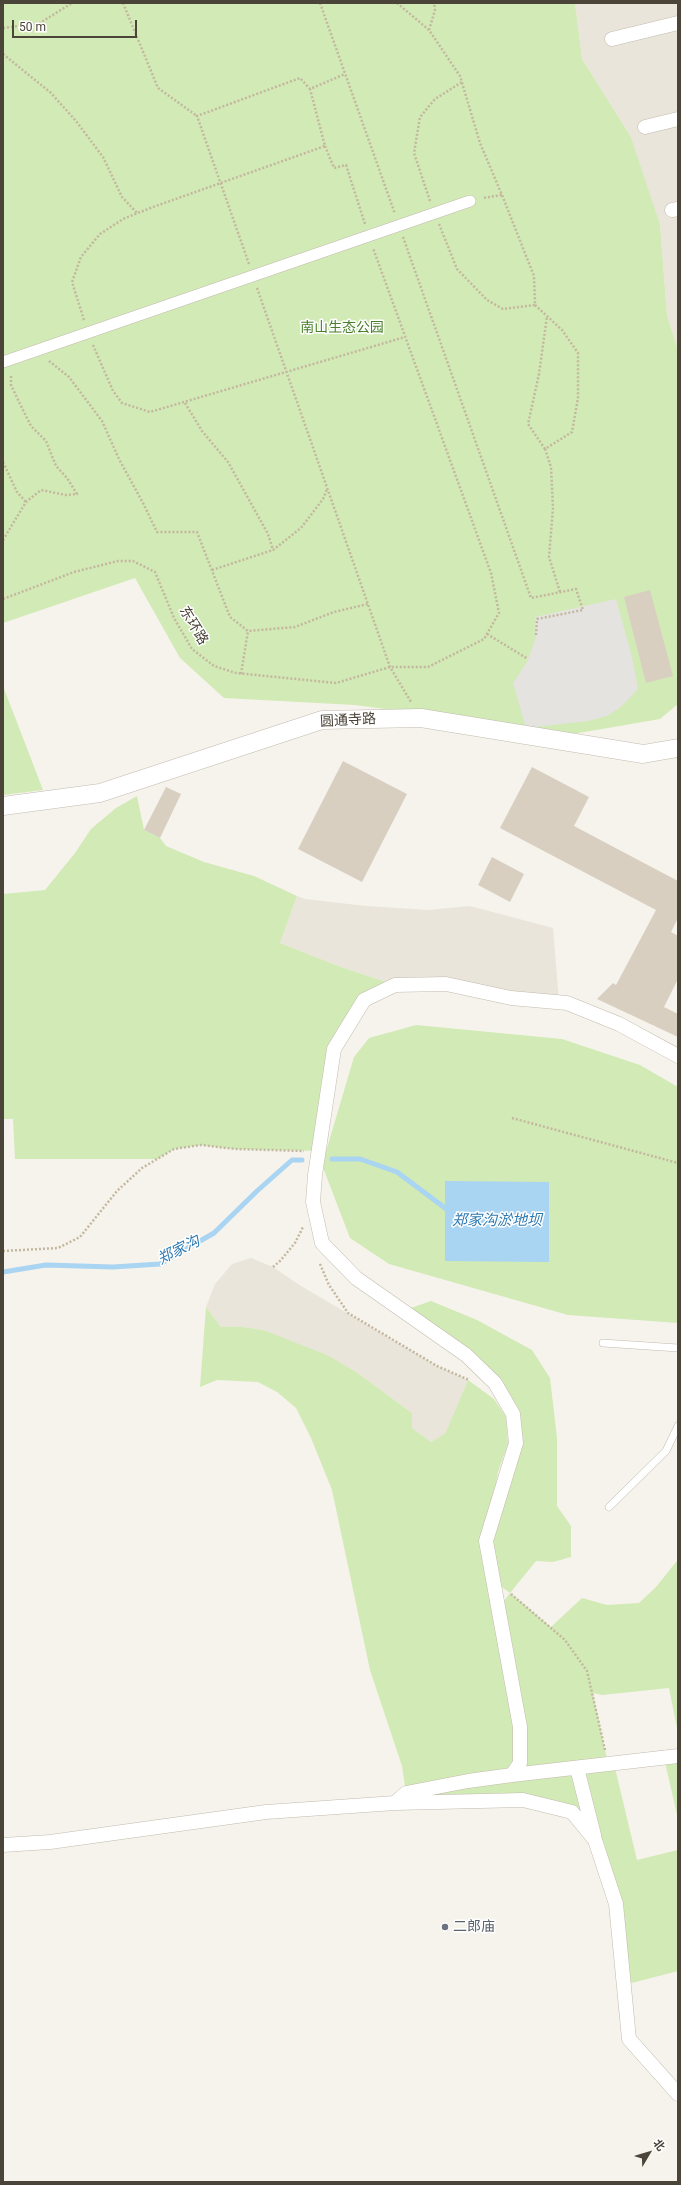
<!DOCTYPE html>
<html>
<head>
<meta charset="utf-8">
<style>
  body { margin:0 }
  #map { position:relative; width:681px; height:2185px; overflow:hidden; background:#f6f3ec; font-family:Roboto,"Noto Sans SC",sans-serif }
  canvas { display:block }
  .frame { position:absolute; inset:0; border:4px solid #4b4439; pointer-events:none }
  .north { position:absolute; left:629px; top:2133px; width:40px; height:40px; -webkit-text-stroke:3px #fff; paint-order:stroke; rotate:52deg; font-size:11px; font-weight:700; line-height:16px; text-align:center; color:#4b4439 }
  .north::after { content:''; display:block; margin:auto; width:14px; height:18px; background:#4b4439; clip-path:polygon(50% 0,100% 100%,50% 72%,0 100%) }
  .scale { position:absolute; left:12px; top:20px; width:125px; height:18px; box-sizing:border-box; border:2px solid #4b4439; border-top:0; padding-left:5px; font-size:12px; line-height:14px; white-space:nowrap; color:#4b4439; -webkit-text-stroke:3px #fff; paint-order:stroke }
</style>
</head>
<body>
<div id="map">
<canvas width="681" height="2185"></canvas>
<div class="frame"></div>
<div class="north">北</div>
<div class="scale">50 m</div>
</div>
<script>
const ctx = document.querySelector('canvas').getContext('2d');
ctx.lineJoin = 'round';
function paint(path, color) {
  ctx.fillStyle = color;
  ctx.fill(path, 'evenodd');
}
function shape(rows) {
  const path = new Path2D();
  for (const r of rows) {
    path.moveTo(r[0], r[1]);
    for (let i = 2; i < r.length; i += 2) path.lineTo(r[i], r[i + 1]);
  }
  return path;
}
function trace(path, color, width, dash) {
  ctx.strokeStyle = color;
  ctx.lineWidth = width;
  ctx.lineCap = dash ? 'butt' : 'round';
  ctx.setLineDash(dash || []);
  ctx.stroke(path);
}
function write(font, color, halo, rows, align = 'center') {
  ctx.font = font + ' Roboto,"Noto Sans SC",sans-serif';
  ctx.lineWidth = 3;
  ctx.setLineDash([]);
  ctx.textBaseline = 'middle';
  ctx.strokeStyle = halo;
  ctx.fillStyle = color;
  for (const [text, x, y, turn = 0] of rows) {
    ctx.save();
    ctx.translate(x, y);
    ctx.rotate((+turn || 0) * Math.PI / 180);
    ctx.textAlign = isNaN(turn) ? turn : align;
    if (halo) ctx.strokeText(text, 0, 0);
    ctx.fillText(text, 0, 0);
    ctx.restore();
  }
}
const residential = shape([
  [575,3,678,3,678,350,667,315,660,224,631,137,582,59],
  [297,896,305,899,366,906,428,910,470,906,553,928,559,1002,395,985,341,967,280,943],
  [251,1258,273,1267,301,1286,437,1366,468,1380,445,1435,431,1442,412,1428,412,1413,359,1374,263,1330,243,1327,221,1327,206,1307,215,1284,232,1264]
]);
const green = shape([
  [3,3,575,3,582,59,631,137,660,224,667,315,678,350,678,704,660,719,573,734,355,705,224,698,180,658,135,578,3,623],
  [3,686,43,790,3,795],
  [137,796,144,830,160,838,166,846,204,862,254,876,297,896,280,943,341,967,395,985,364,1001,334,1049,318,1151,235,1149,201,1145,174,1149,157,1159,15,1159,13,1119,3,1119,3,894,45,890,75,853,91,829,116,808],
  [416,1025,562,1039,640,1065,678,1087,678,1323,568,1315,389,1264,350,1238,322,1165,354,1057,369,1038],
  [431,1301,477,1320,532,1350,550,1378,557,1438,557,1506,571,1526,571,1557,553,1562,536,1561,510,1593,551,1627,582,1598,607,1605,639,1603,656,1587,676,1562,678,1562,678,1733,669,1688,602,1695,593,1693,608,1764,614,1764,637,1860,678,1850,678,1971,624,1985,616,1904,595,1840,572,1812,523,1800,395,1803,406,1793,402,1766,370,1670,332,1490,311,1438,296,1408,277,1392,258,1382,217,1380,200,1387,206,1307,221,1327,243,1327,263,1330,327,1355,359,1374,412,1413,412,1428,431,1442,445,1434,468,1380,494,1399,506,1417,508,1444,498,1472,487,1535,516,1443,495,1383,405,1310],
  [494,1581,510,1593,499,1608],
  [678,1756,678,1819,664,1758]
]);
const parking = shape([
  [616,599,632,657,638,689,622,706,607,716,588,721,526,728,513,683,527,662,536,637,535,617]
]);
const water = shape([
  [445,1181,549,1182,549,1262,445,1261]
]);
const stream = shape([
  [332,1159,360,1159,397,1172,445,1208],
  [3,1272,46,1265,113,1267,160,1264,214,1233,257,1191,292,1160,302,1160]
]);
const building = shape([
  [650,590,673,676,646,683,624,597],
  [343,761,407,794,362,882,298,849],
  [532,767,589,797,574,826,678,881,678,918,671,932,678,936,678,979,664,1007,678,1014,678,1037,597,999,613,983,616,985,656,910,500,828],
  [166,787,181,794,160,838,144,830],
  [492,857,524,874,510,902,478,885]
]);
const path = shape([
  [123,3,158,88,197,116],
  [320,3,395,214],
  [397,3,429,30,460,76,480,143,502,195,483,198],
  [3,28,40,23,72,3],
  [429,30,435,10,434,3],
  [3,54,51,93,76,121,103,157,122,197,138,214],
  [325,146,334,168,346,165,365,224],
  [430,201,414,153,420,117,435,99,462,82],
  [439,224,457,269,487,300,503,309,535,305,534,276,502,195],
  [403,237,531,598,576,589,583,610,537,619,536,637],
  [249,264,197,116,300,78,310,89,345,74],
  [257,288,390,667,411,702],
  [535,305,562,330,578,353,578,398,572,432,545,449,551,467,553,508,549,557,560,592],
  [84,320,72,282,81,257,100,234,123,219,153,207,325,146,310,89],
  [93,345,113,391,122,403,150,412,405,337],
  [49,361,69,377,102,421,119,459,143,503,157,532,197,532,230,617,248,631,295,627,334,612,368,604],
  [185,403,202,431,228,462,268,534,273,550],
  [545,449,528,424,539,374,547,316],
  [3,462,17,492,26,502],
  [3,540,26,502,41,490,66,495,77,494,67,478,56,466,46,441,31,426,20,404,11,385,11,374],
  [212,570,273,550,301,528,323,499,327,489],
  [3,599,74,572,118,561,133,561,155,572,174,618,192,649,214,666,236,673,336,683,390,667,428,667,484,639,499,613,491,573,373,248],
  [487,634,528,659],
  [241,674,248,631],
  [512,1118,678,1163],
  [3,1251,58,1248,80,1237,117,1191,142,1168,174,1149,201,1145,235,1149,304,1151],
  [320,1264,329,1285,348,1313,437,1366,469,1380],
  [273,1267,280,1261,295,1243,303,1227],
  [511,1594,565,1640,587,1671,605,1750]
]);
const service = shape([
  [603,1343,678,1348],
  [609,1507,666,1451,678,1426]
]);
const pedestrian = shape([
  [3,362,470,201]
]);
const minor = shape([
  [612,39,678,23],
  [645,127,678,119],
  [672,210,678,209],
  [577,1768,594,1835],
  [512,1775,678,1756],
  [395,1803,406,1793,468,1781,512,1775,520,1763,520,1727,486,1541,516,1443,513,1414,495,1383,466,1355,356,1278,322,1243,313,1202,315,1175,334,1049,364,1000,395,985,446,984,511,998,567,1003,619,1024,678,1056],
  [3,1845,50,1842,266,1812,395,1803,523,1800,572,1812,595,1840,616,1904,629,2039,678,2094]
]);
const tertiary = shape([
  [3,806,100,793,322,720,421,718,643,754,678,748]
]);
const markers = [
  [445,1927,4,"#6b7280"]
];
const parkNames = [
  ["南山生态公园",342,328]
];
const streetNames = [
  ["东环路",193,626,59],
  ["圆通寺路",348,721,-3]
];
const worshipNames = [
  ["二郎庙",453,1927]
];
const waterNames = [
  ["郑家沟淤地坝",497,1221],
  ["郑家沟",179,1251,-27]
];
paint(residential, '#eae5da');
paint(green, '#d2eab5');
paint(parking, '#e5e3e0');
paint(water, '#a9d4f2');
trace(stream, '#a9d4f2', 5);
paint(building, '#d8cfc1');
trace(service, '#c2bbae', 8);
trace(pedestrian, '#c2bbae', 12);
trace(minor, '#c2bbae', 15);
trace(tertiary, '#c2bbae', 19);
trace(path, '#c4b79f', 2.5, [2, 2]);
trace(service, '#fff', 7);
trace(pedestrian, '#fff', 11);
trace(minor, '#fff', 14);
trace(tertiary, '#fff', 18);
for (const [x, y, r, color] of markers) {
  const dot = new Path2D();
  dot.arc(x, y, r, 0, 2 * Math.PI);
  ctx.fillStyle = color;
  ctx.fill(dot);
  trace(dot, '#fff', 1.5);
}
write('14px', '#4a7f2a', '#fff', parkNames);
write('14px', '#4b4439', '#fff', streetNames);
write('14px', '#5b616d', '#fff', worshipNames, 'left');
write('italic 15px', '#2e7ab2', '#fff', waterNames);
</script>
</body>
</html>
